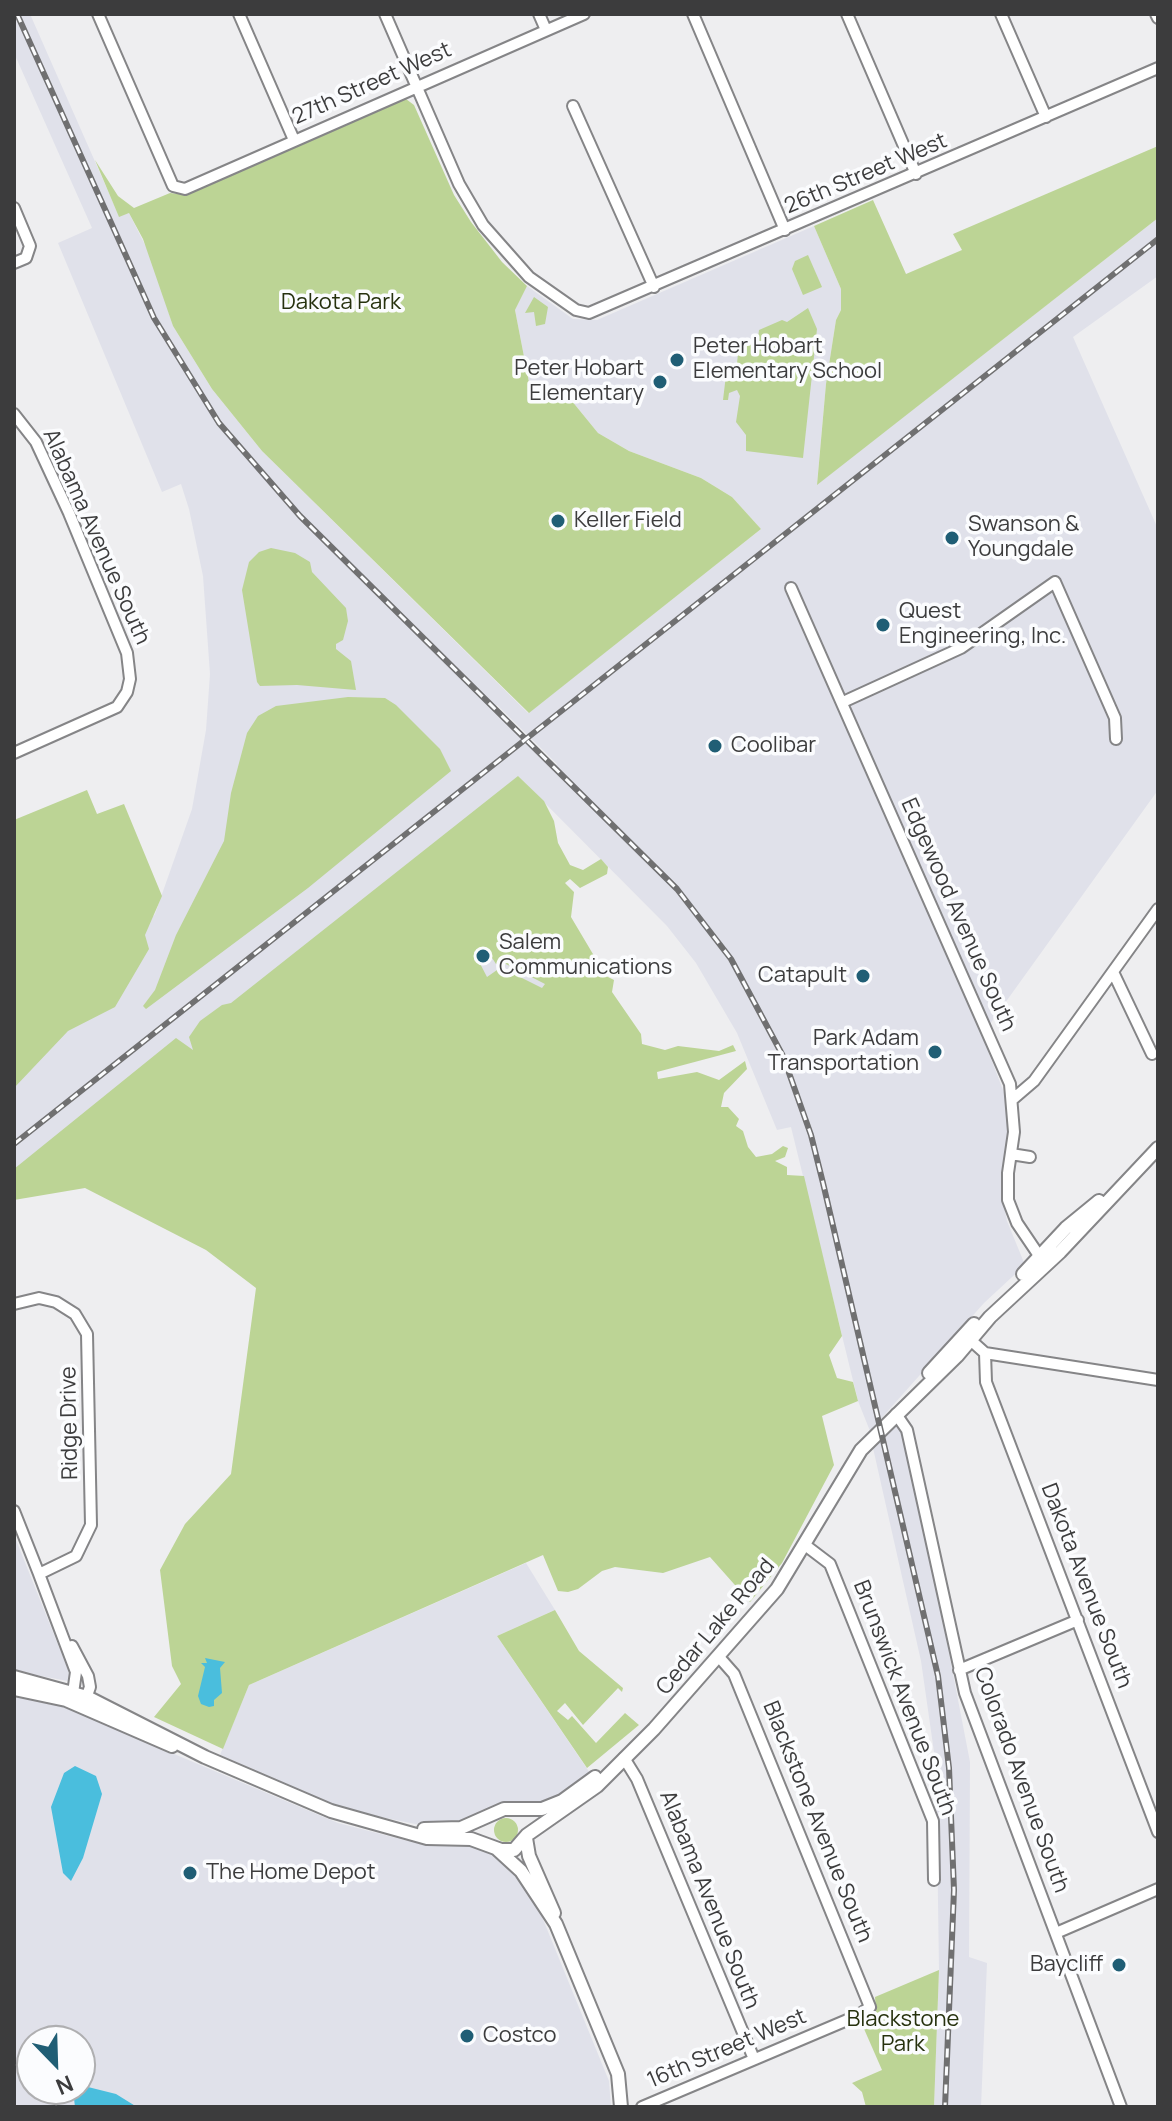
<!DOCTYPE html>
<html>
<head>
<meta charset="utf-8">
<style>
  body { margin:0 }
  #map { position:relative; width:1172px; height:2121px; overflow:hidden; background:#eeeef0; font-family:Manrope,sans-serif }
  canvas { display:block }
  .frame { position:absolute; inset:0; border:16px solid #3c3c3d; pointer-events:none }
  .north { position:absolute; left:16px; top:2025px; width:80px; height:80px; box-sizing:border-box; background:#fbfcfe; border:2px solid #afafb1; border-radius:50%; rotate:157deg; font-size:22px; font-weight:700; line-height:32px; text-align:center; color:#3c3c3d }
  .north::after { content:''; display:block; margin:auto; width:28px; height:36px; background:#205e75; clip-path:polygon(50% 0,100% 100%,50% 72%,0 100%) }
</style>
</head>
<body>
<div id="map">
<canvas width="1172" height="2121"></canvas>
<div class="frame"></div>
<div class="north">N</div>
</div>
<script>
const ctx = document.querySelector('canvas').getContext('2d');
ctx.lineJoin = 'round';
function paint(path, color) {
  ctx.fillStyle = color;
  ctx.fill(path, 'evenodd');
}
function shape(rows) {
  const path = new Path2D();
  for (const r of rows) {
    if (r.length === 3) {
      path.moveTo(r[0] + r[2], r[1]);
      path.arc(r[0], r[1], r[2], 0, 2 * Math.PI);
      continue;
    }
    path.moveTo(r[0], r[1]);
    for (let i = 2; i < r.length; i += 2) path.lineTo(r[i], r[i + 1]);
  }
  return path;
}
function trace(path, color, width, dash) {
  ctx.strokeStyle = color;
  ctx.lineWidth = width;
  ctx.lineCap = dash ? 'butt' : 'round';
  ctx.setLineDash(dash || []);
  ctx.stroke(path);
}
function write(font, color, halo, rows, align = 'center') {
  ctx.font = font + ' Manrope,sans-serif';
  ctx.lineWidth = 7;
  ctx.setLineDash([]);
  ctx.textBaseline = 'middle';
  ctx.strokeStyle = halo;
  ctx.fillStyle = color;
  for (const [text, x, y, turn = 0] of rows) {
    ctx.save();
    ctx.translate(x, y);
    ctx.rotate((+turn || 0) * Math.PI / 180);
    ctx.textAlign = isNaN(turn) ? turn : align;
    if (halo) ctx.strokeText(text, 0, 0);
    ctx.fillText(text, 0, 0);
    ctx.restore();
  }
}
const built = shape([
  [14,14,30,14,119,216,129,213,151,257,173,326,212,389,262,451,528,713,761,529,732,497,701,478,629,451,598,433,567,395,532,398,515,310,527,286,573,319,597,320,814,226,841,289,841,310,836,320,826,384,817,484,1158,218,1158,276,1073,337,1158,529,1158,790,982,1035,1006,1098,1008,1126,1001,1191,1007,1221,1025,1265,984,1303,870,1431,858,1401,791,1127,777,1130,737,1033,696,963,667,926,518,776,660,1246,208,1085,14,1175,14,1065,155,914,192,809,206,730,210,674,203,576,189,509,181,484,162,492,58,243,92,228,14,53],
  [497,705,557,764,553,769,492,710],
  [897,1425,901,1430,933,1570,970,1762,969,1957,987,1963,981,2107,934,2107,939,1970,936,1766,921,1661,873,1448],
  [14,1535,71,1677,68,1681,14,1671],
  [526,1563,555,1610,497,1636,592,1776,548,1804,468,1821,425,1826,347,1810,220,1755,249,1685],
  [14,1693,93,1716,110,1727,338,1823,408,1841,466,1842,491,1851,514,1871,538,1907,609,2081,611,2107,14,2107],
  [32,2041,80,2041,80,2089,32,2089]
]);
const green = shape([
  [406,99,414,105,454,195,471,222,502,262,527,286,515,310,532,398,567,395,598,433,629,451,701,478,732,497,761,529,529,713,262,451,212,389,173,326,143,239,129,213,119,217,95,160,118,196,134,208,170,193,187,195],
  [1158,146,1158,218,817,485,826,384,836,320,841,310,841,289,814,226,873,200,906,274,962,250,953,234],
  [808,255,822,287,803,295,792,269,795,261],
  [534,297,548,307,545,324,536,326,534,312,525,313],
  [808,308,817,329,803,458,746,451,746,435,736,422,740,396,737,390,729,393,728,400,723,400,726,375,736,373,739,344,757,345,759,330,782,320,787,322],
  [271,548,295,553,310,562,312,572,346,608,348,621,343,640,336,644,336,649,351,661,356,690,297,685,260,686,257,682,242,590,249,562,259,552],
  [348,697,385,698,396,705,440,749,451,771,308,888,146,1009,143,1006,155,990,176,935,224,841,231,793,247,733,258,716,276,706],
  [518,776,544,801,554,821,558,843,570,865,583,870,601,859,608,867,607,874,580,888,570,879,565,883,574,892,571,917,606,976,614,980,612,992,641,1034,642,1044,665,1050,678,1046,719,1051,733,1045,736,1051,657,1072,658,1079,697,1072,719,1080,745,1061,747,1069,724,1093,721,1107,728,1107,739,1119,736,1126,743,1131,748,1147,756,1157,772,1154,783,1146,788,1148,785,1157,775,1161,787,1167,787,1175,804,1176,842,1336,829,1355,837,1378,853,1382,858,1401,822,1416,834,1465,782,1563,750,1602,710,1557,663,1573,615,1567,602,1571,578,1589,568,1592,558,1591,543,1555,249,1685,223,1749,154,1717,181,1684,172,1666,160,1570,185,1524,231,1474,256,1288,206,1250,85,1188,14,1200,14,1169,176,1038,193,1050,189,1037,200,1021,222,1005,231,1003],
  [485,947,496,964,504,963,545,984,542,988,506,970,497,970,487,977,474,952],
  [87,790,97,814,124,804,162,896,145,935,149,949,115,1007,68,1031,14,1088,14,820],
  [555,1610,579,1651,623,1688,622,1692,618,1688,583,1725,565,1703,557,1711,568,1720,572,1716,596,1743,625,1713,639,1725,587,1768,497,1636],
  [506,1830,12],
  [939,1970,934,2107,866,2107,862,2092,852,2083,882,2070,861,2022,876,2012,875,1997]
]);
const water = shape([
  [205,1658,225,1662,220,1668,222,1693,214,1700,214,1706,209,1707,201,1704,198,1696,205,1667,201,1663,207,1663],
  [75,1766,96,1776,102,1794,83,1858,71,1881,63,1873,51,1807,64,1773],
  [80,2085,116,2094,137,2107,75,2107,73,2090,80,2089]
]);
const minor = shape([
  [98,14,173,186,185,189,584,14],
  [239,14,294,140],
  [385,14,459,184,483,225,529,277,576,310,589,313,1158,68],
  [539,14,546,30],
  [693,14,785,230],
  [847,14,916,174],
  [1001,14,1046,117],
  [1156,14,1158,18],
  [573,106,654,287],
  [14,208,30,246,26,258,14,263],
  [14,414,36,442,69,513,127,653,130,679,127,692,117,707,14,753],
  [791,588,1010,1084,1014,1132,1008,1173,1008,1200,1017,1223,1044,1263],
  [843,702,961,648,1055,582,1115,718,1116,739],
  [1113,972,1152,1054],
  [1013,1099,1034,1081,1158,909],
  [1011,1154,1030,1157],
  [14,1304,39,1298,56,1302,75,1314,87,1334,91,1525,76,1556,39,1574,14,1511],
  [966,1336,985,1353,1158,1380],
  [985,1353,986,1382,1158,1832],
  [896,1414,907,1430,965,1693,1121,2107],
  [805,1545,830,1564,933,1821,934,1880],
  [39,1574,76,1672,72,1700],
  [72,1646,88,1676,90,1687,84,1704],
  [959,1670,1078,1620],
  [624,1758,637,1779,754,2059],
  [1056,1933,1158,1889],
  [642,2107,859,2015,870,2007,734,1674,719,1657]
]);
const tertiary = shape([
  [1023,1274,1066,1228,1099,1201],
  [929,1373,974,1324],
  [14,1677,87,1697,205,1757,331,1811,427,1838,471,1839,501,1850,514,1850,527,1835,597,1786,654,1729,777,1589,861,1450,957,1356,990,1317,1060,1252,1158,1148],
  [14,1689,66,1700,172,1746],
  [424,1829,461,1828,504,1809,542,1809,562,1801,595,1777],
  [526,1838,529,1856,554,1913],
  [497,1849,521,1871,556,1924,618,2074,621,2107]
]);
const rail = shape([
  [17,14,154,318,219,423,300,516,677,889,731,959,783,1056,811,1135,823,1183,938,1676,949,1768,954,1890,945,2107],
  [14,1144,1158,239]
]);
const markers = [
  [677,360,8,"#205e75"],
  [660,382,8,"#205e75"],
  [558,521,8,"#205e75"],
  [952,538,8,"#205e75"],
  [883,625,8,"#205e75"],
  [715,746,8,"#205e75"],
  [483,956,8,"#205e75"],
  [863,976,8,"#205e75"],
  [935,1052,8,"#205e75"],
  [190,1873,8,"#205e75"],
  [1119,1965,8,"#205e75"],
  [467,2036,8,"#205e75"]
];
const streetNames = [
  ["27th Street West",372,84,-24],
  ["26th Street West",866,174,-23],
  ["Alabama Avenue South",96,537,66],
  ["Edgewood Avenue South",958,915,66],
  ["Ridge Drive",70,1423,-91],
  ["Dakota Avenue South",1086,1586,69],
  ["Cedar Lake Road",716,1627,-50],
  ["Brunswick Avenue South",904,1698,69],
  ["Colorado Avenue South",1021,1780,70],
  ["Blackstone Avenue South",817,1822,68],
  ["Alabama Avenue South",709,1900,68],
  ["16th Street West",727,2049,-23]
];
const parkNames = [
  ["Dakota Park",341,303],
  ["Blackstone",903,2020],
  ["Park",903,2045]
];
const poiNames = [
  ["Peter Hobart",693,347],
  ["Elementary School",693,372],
  ["Peter Hobart",644,369,"right"],
  ["Elementary",644,394,"right"],
  ["Keller Field",574,521],
  ["Swanson &",968,525],
  ["Youngdale",968,550],
  ["Quest",899,612],
  ["Engineering, Inc.",899,637],
  ["Coolibar",731,746],
  ["Salem",499,943],
  ["Communications",499,968],
  ["Catapult",847,976,"right"],
  ["Park Adam",919,1039,"right"],
  ["Transportation",919,1064,"right"],
  ["The Home Depot",206,1873],
  ["Baycliff",1103,1965,"right"],
  ["Costco",483,2036]
];
paint(built, '#e0e1ea');
paint(green, '#bcd495');
paint(water, '#4abedd');
trace(minor, '#858587', 14);
trace(tertiary, '#858587', 16);
trace(minor, '#fff', 10);
trace(tertiary, '#fff', 12);
trace(rail, '#707071', 6);
trace(rail, '#fbfcfe', 3, [9]);
for (const [x, y, r, color] of markers) {
  const dot = new Path2D();
  dot.arc(x, y, r, 0, 2 * Math.PI);
  ctx.fillStyle = color;
  ctx.fill(dot);
  trace(dot, '#fbfcfe', 3);
}
write('22px', '#3c3c3d', '#fbfcfe', streetNames);
write('22px', '#26310e', '#fbfcfe', parkNames);
write('22px', '#3c3c3d', '#fbfcfe', poiNames, 'left');
</script>
</body>
</html>
